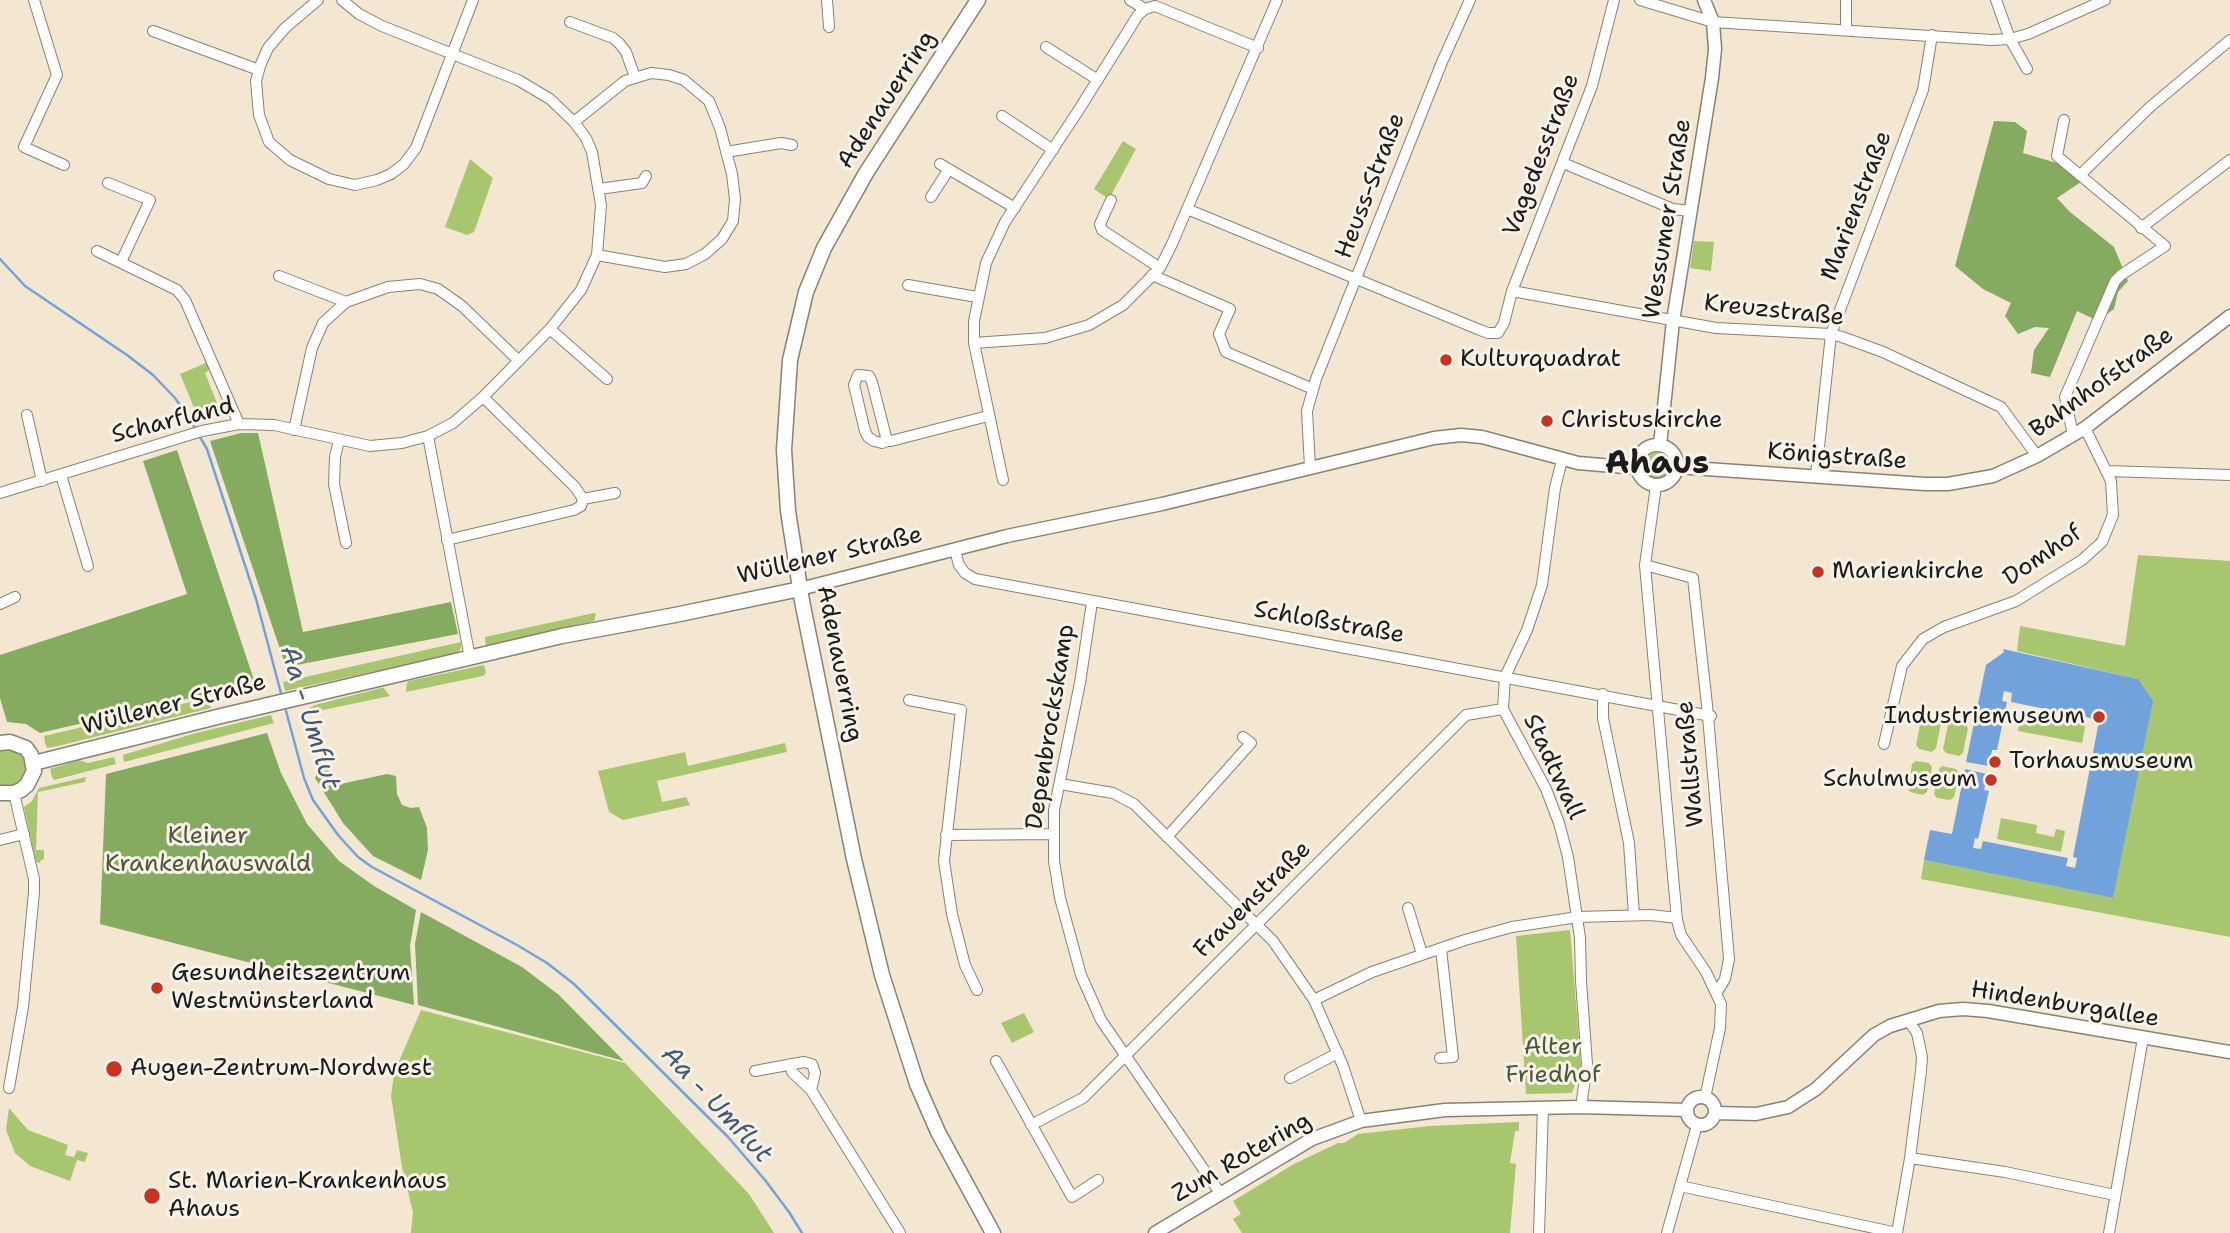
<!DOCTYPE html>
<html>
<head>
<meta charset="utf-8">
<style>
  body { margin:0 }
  canvas { display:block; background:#f3e7d1 }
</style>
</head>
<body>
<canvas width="2230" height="1233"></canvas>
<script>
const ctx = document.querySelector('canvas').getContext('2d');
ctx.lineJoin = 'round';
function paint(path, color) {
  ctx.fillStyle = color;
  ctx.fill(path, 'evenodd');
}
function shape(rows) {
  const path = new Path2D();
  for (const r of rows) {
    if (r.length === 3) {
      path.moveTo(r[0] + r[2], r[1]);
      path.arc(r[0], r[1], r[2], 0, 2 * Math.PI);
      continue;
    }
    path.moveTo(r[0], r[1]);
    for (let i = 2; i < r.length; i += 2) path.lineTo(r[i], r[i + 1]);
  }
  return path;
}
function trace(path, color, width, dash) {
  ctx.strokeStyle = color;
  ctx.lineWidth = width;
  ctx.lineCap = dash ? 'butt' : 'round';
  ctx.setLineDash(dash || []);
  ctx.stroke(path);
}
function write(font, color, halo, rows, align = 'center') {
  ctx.font = font + ' "Shantell Sans",sans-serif';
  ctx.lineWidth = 6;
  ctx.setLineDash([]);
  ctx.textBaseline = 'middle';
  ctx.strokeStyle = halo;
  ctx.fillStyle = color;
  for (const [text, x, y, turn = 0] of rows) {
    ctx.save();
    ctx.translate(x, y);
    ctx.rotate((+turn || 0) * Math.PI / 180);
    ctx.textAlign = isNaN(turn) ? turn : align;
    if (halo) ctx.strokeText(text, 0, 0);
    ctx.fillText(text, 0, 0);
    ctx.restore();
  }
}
const green = shape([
  [1123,141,1136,149,1109,199,1094,189],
  [470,159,493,178,474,232,467,235,445,227],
  [1694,241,1714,242,1711,271,1690,268],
  [208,362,211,369,205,373,221,413,200,422,180,374],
  [1657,466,13],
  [2138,555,2230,561,2230,937,1921,879,1924,860,2113,898,2138,679,2017,651,2020,626,2125,646],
  [594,613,596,614,594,621,486,647,485,637],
  [461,642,461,648,457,653,285,691,283,682],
  [484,665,486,673,483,676,406,692,407,683,409,681],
  [381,688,384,688,390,696,304,714,304,710,315,705],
  [208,698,211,708,58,746,47,748,45,743,44,736],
  [2022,709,2086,722,2082,743,2018,731],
  [271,715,274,723,124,762,123,755,196,733],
  [1925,717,1938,720,1941,724,1936,748,1932,752,1919,749,1916,745,1921,720],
  [1951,721,1965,724,1968,728,1963,753,1959,756,1946,753,1943,749,1948,725],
  [785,743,787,752,657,781,662,802,686,797,690,805,623,820,609,812,598,771,685,752,688,766],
  [11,749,19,752,27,765,22,781,9,788,0,786,0,750],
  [114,757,116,764,54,780,52,777,50,769,79,760,88,763],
  [1916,761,1929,763,1932,767,1927,792,1923,795,1910,792,1908,788,1912,764],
  [1942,766,1956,769,1959,773,1954,797,1950,800,1937,798,1934,794,1939,769],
  [86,777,85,782,38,792,36,850,44,850,44,859,41,860,40,863,36,862,24,807,32,801,39,788],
  [2001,818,2037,825,2036,833,2054,837,2056,829,2065,831,2061,852,1997,839],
  [1570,930,1581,1066,1572,1093,1526,1094,1516,936],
  [421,1010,625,1063,749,1194,774,1233,411,1233,413,1212,402,1167,391,1096,394,1073],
  [1024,1013,1034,1032,1012,1043,1001,1023],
  [9,1108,28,1130,68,1145,65,1155,74,1157,77,1150,88,1153,85,1162,77,1160,70,1181,30,1166,15,1153,6,1130],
  [1519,1122,1519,1131,1515,1131,1510,1163,1516,1164,1510,1233,1242,1233,1233,1219,1241,1214,1233,1201,1294,1164,1338,1143,1344,1143,1358,1134,1430,1126]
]);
const forest = shape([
  [1994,121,2015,122,2027,131,2023,153,2060,164,2081,182,2057,198,2070,212,2114,247,2128,281,2118,292,2114,309,2098,321,2077,311,2050,377,2031,373,2034,350,2049,328,2035,327,2018,334,2005,316,2011,303,1983,289,1955,266],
  [241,433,258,433,303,632,451,602,458,634,286,667,210,441],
  [177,450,255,683,40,733,26,724,7,722,0,698,0,655,187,594,143,461],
  [267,733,281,773,307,824,339,861,374,886,416,910,410,946,414,1005,100,924,106,774],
  [320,767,326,767,333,774,336,785,387,774,396,776,397,794,402,805,411,808,419,807,427,828,428,850,421,880,373,856,343,823,315,778],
  [421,912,522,967,559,995,624,1061,418,1005,415,944]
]);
const water = shape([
  [2003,649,2138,679,2153,701,2113,898,1924,860,1930,830,1952,834,1965,769,1987,774,1984,790,1989,791,1978,839,1975,838,1973,848,1981,849,1983,841,2068,858,2066,866,2075,868,2077,858,2073,857,2099,721,2103,721,2105,712,2097,710,2095,719,2011,702,2012,693,2004,691,2002,701,2007,702,1997,750,1992,750,1989,766,1966,762,1986,665,2004,652]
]);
const stream = shape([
  [0,259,25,286,127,355,153,375,175,398,189,418,207,449,256,599,282,697],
  [285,707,304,778,313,800,338,835,358,857,372,867,517,945,547,963,574,984,728,1137,765,1180,789,1212,802,1233]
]);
const minor = shape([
  [34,0,57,75,24,147,64,165],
  [318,0,285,28,268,48,260,66,256,81,259,115,269,142,290,160,329,179,355,185,377,180,391,174,404,164,416,148,473,0],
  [827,0,829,27],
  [1130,0,1145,9],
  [1640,0,1713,22,1992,40,2010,39,2028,34,2105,0],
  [1996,0,2010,39,2027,69],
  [570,22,613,38,619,43,626,52,635,77],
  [1846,29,1846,0],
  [153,31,259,70],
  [1046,47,1098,80],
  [1002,116,1053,150],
  [2064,120,2057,156,2165,246,2121,275,2115,281,2065,397,2073,435],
  [574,122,625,81,651,73,669,75,684,80,709,101,720,128,732,174,735,199,733,221,722,239,705,254,686,264,665,267,597,255],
  [726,152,781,143,792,145],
  [1563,163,1673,209,1690,211],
  [940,164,1015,208],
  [2080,175,2150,107,2230,40],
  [108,183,150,200,121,262],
  [599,189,642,183,646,176],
  [931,197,949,169],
  [1111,200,1100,224,1102,230,1160,268],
  [1187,209,1480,330,1488,333,1498,333,1504,323,1512,291,1592,86,1614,0],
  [2141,228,2230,160],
  [97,251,177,290,185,300,239,424],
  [1152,275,1230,309,1219,334,1226,352,1313,389],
  [279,276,346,302],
  [908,285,977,297],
  [1512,291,1716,328,1831,334,1842,337,1883,352,2001,407,2037,456],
  [550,329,607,379],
  [974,343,1045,338,1089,325,1123,305,1160,268,1172,244,1277,0],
  [27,415,42,481],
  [294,430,312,348,323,323,346,302,388,287,420,284,438,289,462,306,519,361],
  [428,436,470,658],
  [339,440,335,457,334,484,346,543],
  [887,441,872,382,869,376,858,375,854,385,865,431,868,437,874,441,882,443,887,441,891,441,988,416],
  [1562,460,1555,488,1542,585,1527,630,1505,677,1503,709,1546,789,1559,823,1568,857,1580,938,1581,981,1587,1064,1581,1107],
  [1310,467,1307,411,1316,379,1442,62,1470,0],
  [2108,471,2230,475],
  [61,475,88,566],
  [1816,475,1831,334,1923,90,1932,35],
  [1003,480,974,343,974,321,986,263,1005,222,1080,108,1138,15,1145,9,1155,6,1258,48],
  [1656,486,1645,565,1677,920,1681,935,1706,972,1721,1004,1720,1028,1705,1098],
  [0,493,202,431,239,424,274,425,370,446,402,443,428,436,453,423,483,397,550,329,581,290,597,255,601,205,592,152,586,138,574,122,550,99,518,80,382,26,359,14,342,0],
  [583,499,615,493],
  [447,540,574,510,581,506,583,499,575,487,483,397],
  [955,550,959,565,965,573,975,579,1711,716],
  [1645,565,1693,578,1707,705,1729,959,1725,979,1717,992],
  [1092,602,1080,683,1054,810,1054,861,1060,898,1081,975,1101,1020,1220,1193],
  [0,604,15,597],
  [1603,694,1603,718,1629,843,1634,915],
  [909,700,961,710,944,861,952,914,965,965,977,990],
  [1884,744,1902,666,1923,639,1944,627,2016,601,2082,560,2102,542,2113,515,2111,481,2085,428],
  [1060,784,1113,793,1134,804,1273,941,1314,1000,1343,1066,1361,1121],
  [946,835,1053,834],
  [1167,837,1251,743,1243,737],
  [0,840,24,834],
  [1408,908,1422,954],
  [1314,1000,1372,972,1465,940,1512,927,1578,917,1651,915,1677,918],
  [1440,1058,1453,1057,1441,949],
  [996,1061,1072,1197,1098,1180],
  [791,1064,792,1072,811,1090],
  [755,1071,804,1062,812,1064,815,1073,811,1090,900,1233],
  [1290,1078,1338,1053],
  [9,1088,23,1007,34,892,34,879,14,793],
  [1031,1125,1083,1098,1466,715,1503,709],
  [1910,1158,2005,1172,2115,1195],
  [1680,1186,1897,1233],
  [1539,1233,1543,1107],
  [1667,1233,1697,1125],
  [1897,1233,1910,1158,1921,1071,1922,1057,1917,1033,1908,1020],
  [2109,1233,2143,1038]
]);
const tertiary = shape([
  [1657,465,20],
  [1660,445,1673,321,1712,78,1715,49,1713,22,1704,0],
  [1677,467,1925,484,1948,484,1993,476,2037,456,2085,428,2230,316],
  [800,589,1007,536,1162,504,1434,438,1461,435,1482,437,1578,463,1637,468],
  [1701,1111,14],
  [1715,1113,1756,1114,1788,1107,1816,1089,1874,1035,1890,1026,1939,1011,1963,1009,1988,1011,2230,1052],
  [1155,1233,1312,1139,1361,1121,1445,1110,1581,1107,1687,1110]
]);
const secondary = shape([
  [978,0,866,173,824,248,806,292,790,360,784,450,788,511,802,601,854,859,882,975,917,1084,938,1132,993,1233],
  [0,743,10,742,26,748,31,755,34,771,27,785,21,790,14,793,0,793],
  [34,763,221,716,562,636,675,615,800,589]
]);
const markers = [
  [1446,360,7,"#c8321e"],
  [1547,421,7,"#c8321e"],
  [1818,572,7,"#c8321e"],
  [2099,717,7,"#c8321e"],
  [1995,762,7,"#c8321e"],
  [1991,780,7,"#c8321e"],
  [157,988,7,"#c8321e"],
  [114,1069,9,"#c8321e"],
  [152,1196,9,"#c8321e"]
];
const streetNames = [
  ["Adenauerring",887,100,-57],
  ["Vagedesstraße",1542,155,-69],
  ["Heuss-Straße",1371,186,-69],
  ["Marienstraße",1857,206,-69],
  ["Wessumer Straße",1668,219,-81],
  ["Kreuzstraße",1774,311,6],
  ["Bahnhofstraße",2102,383,-36],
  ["Scharfland",173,421,-14],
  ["Königstraße",1837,457,4],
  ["Wüllener Straße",830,556,-13],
  ["Domhof",2043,556,-34],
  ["Schloßstraße",1329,623,10],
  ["Adenauerring",839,664,79],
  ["Wüllener Straße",174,705,-14],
  ["Depenbrockskamp",1051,727,-81],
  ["Wallstraße",1691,764,-95],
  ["Stadtwall",1553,767,65],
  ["Frauenstraße",1253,900,-45],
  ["Hindenburgallee",2065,1005,9],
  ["Zum Rotering",1242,1158,-30]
];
const poiNames = [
  ["Kulturquadrat",1460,360],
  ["Christuskirche",1561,421],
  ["Marienkirche",1832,572],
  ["Industriemuseum",2085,717,"right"],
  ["Torhausmuseum",2009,762],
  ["Schulmuseum",1977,780,"right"],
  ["Gesundheitszentrum",171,974],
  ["Westmünsterland",171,1002],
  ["Augen-Zentrum-Nordwest",130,1069],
  ["St. Marien-Krankenhaus",168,1182],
  ["Ahaus",168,1210]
];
const parkNames = [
  ["Kleiner",208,837],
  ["Krankenhauswald",208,865],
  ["Alter",1553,1048],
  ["Friedhof",1553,1076]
];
const waterNames = [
  ["Aa - Umflut",309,718,73],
  ["Aa - Umflut",716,1105,47]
];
const districtNames = [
  ["Ahaus",1657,465]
];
paint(green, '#a7c66e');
paint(forest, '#85ab61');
paint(water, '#72a2dc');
trace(stream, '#72a2dc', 2.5);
trace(minor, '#888276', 12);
trace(tertiary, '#888276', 15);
trace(secondary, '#888276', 17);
trace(minor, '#fff', 10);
trace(tertiary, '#fff', 12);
trace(secondary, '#fff', 14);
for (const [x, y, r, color] of markers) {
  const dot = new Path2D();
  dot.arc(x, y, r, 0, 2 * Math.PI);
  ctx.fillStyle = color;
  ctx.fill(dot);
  trace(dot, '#f7f3e8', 2.5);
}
write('24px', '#1c1c1c', '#f7f3e8', streetNames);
write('24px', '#1c1c1c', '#f7f3e8', poiNames, 'left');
write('24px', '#4d5839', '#f7f3e8', parkNames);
write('italic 26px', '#435872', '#f7f3e8', waterNames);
write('bold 32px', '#1c1c1c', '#f7f3e8', districtNames);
</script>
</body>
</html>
